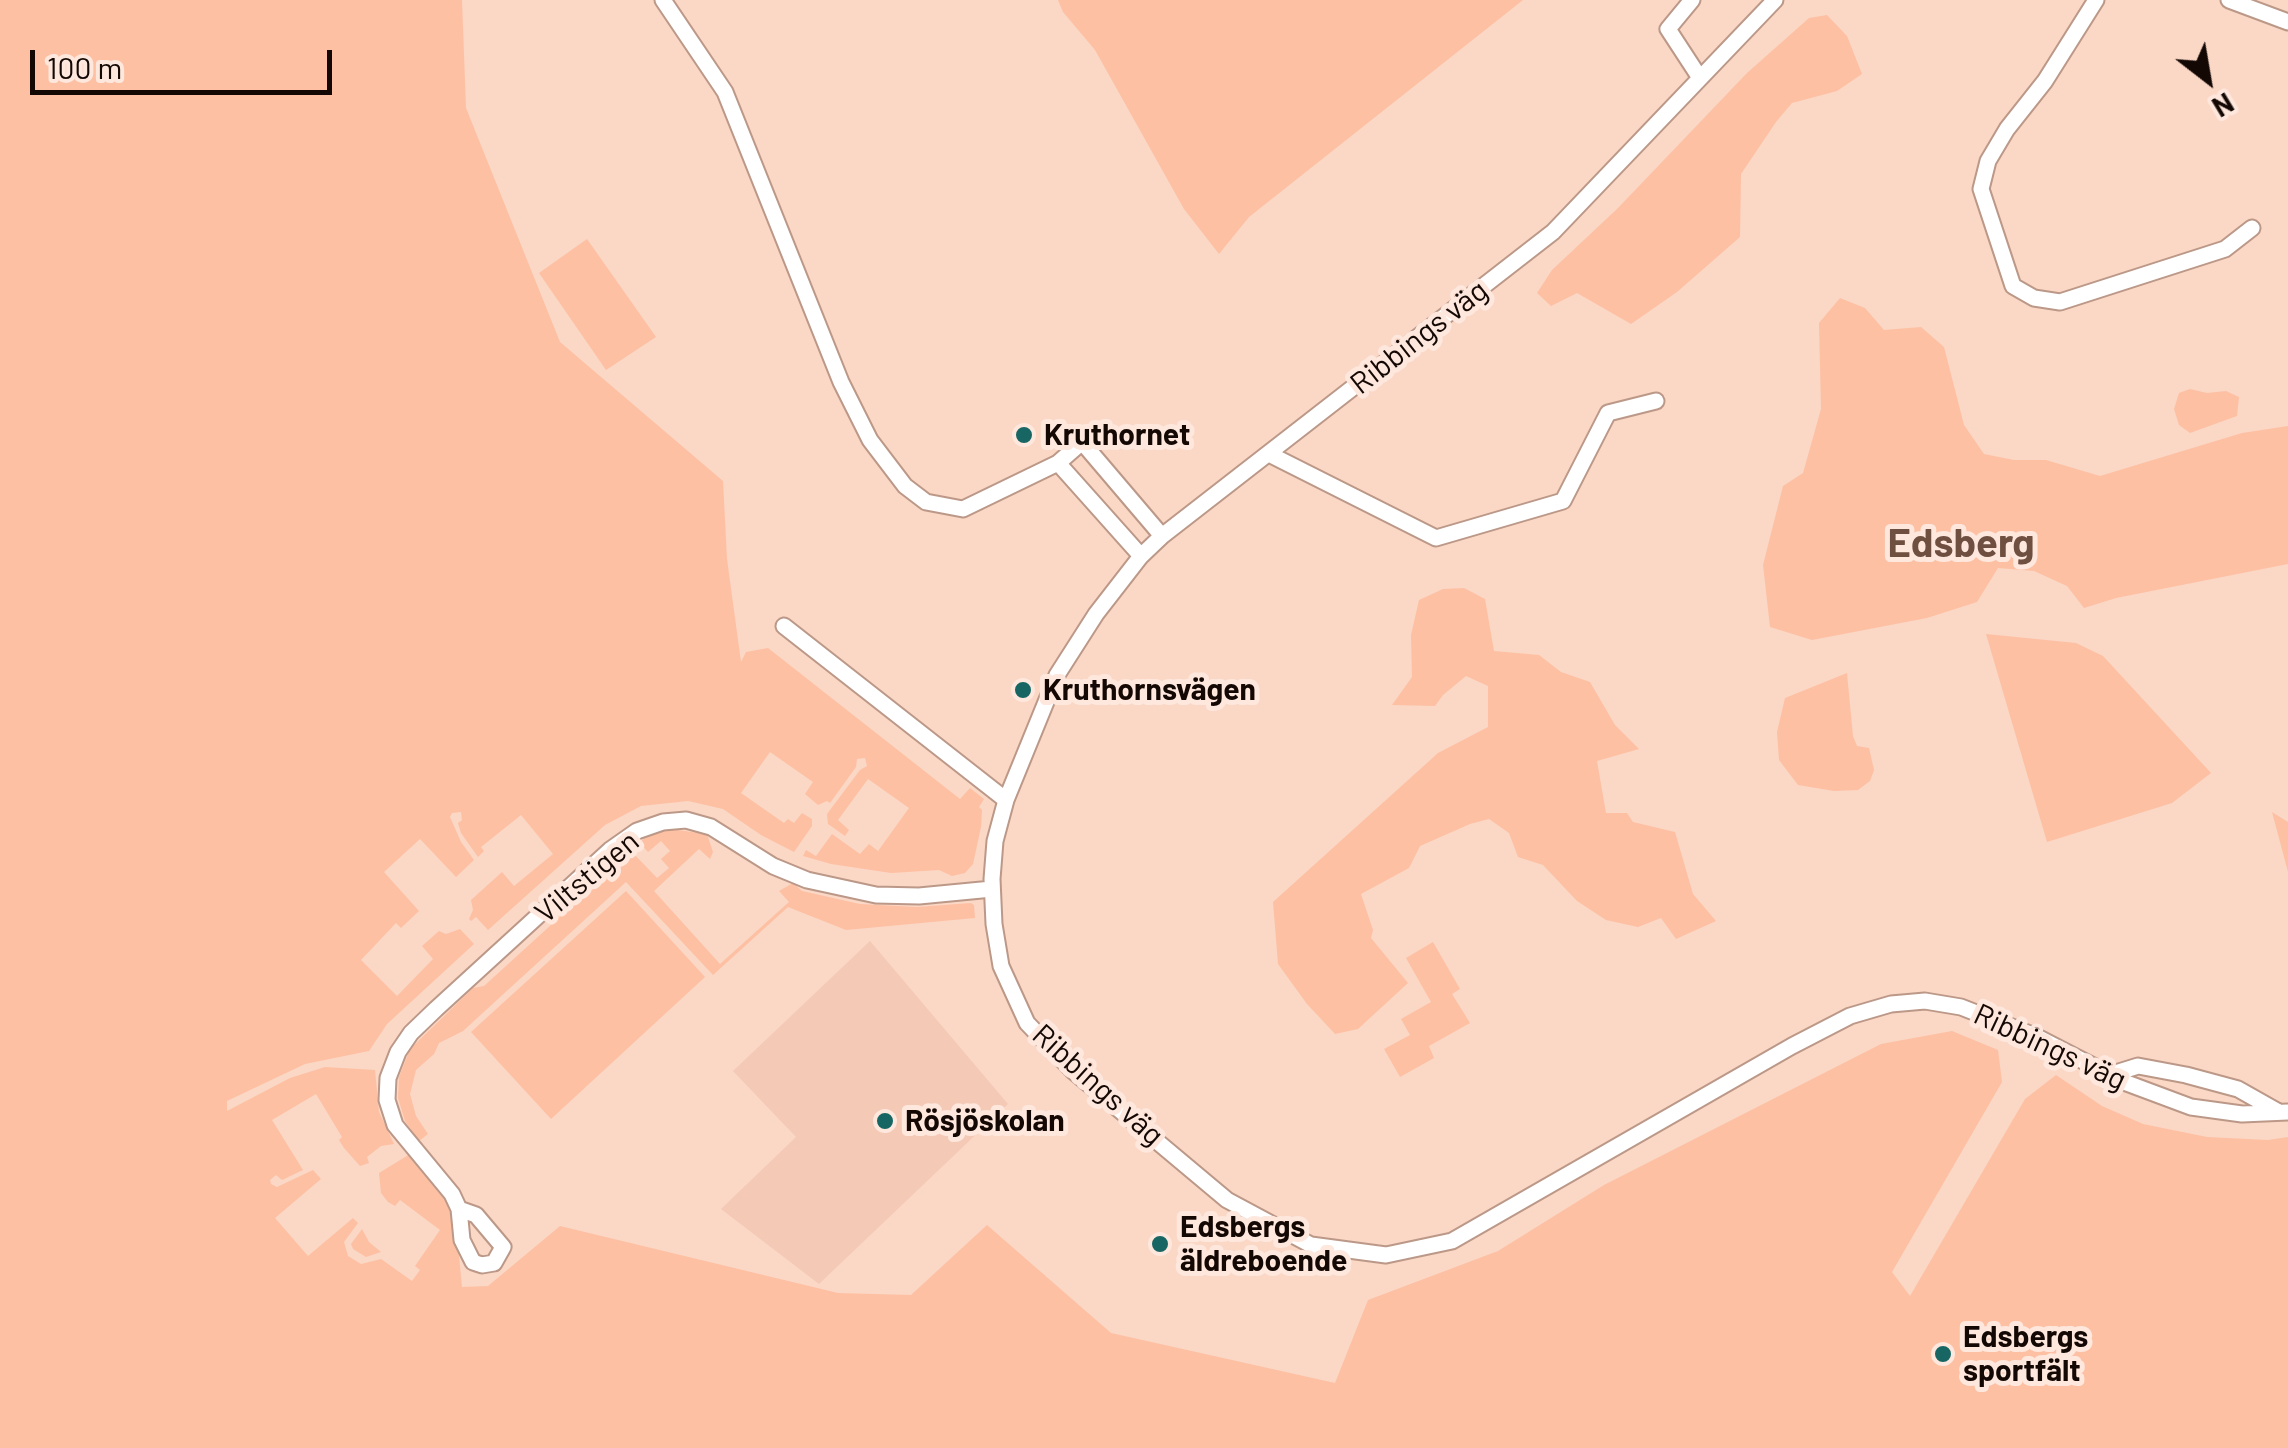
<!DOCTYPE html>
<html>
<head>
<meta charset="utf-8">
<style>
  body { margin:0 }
  #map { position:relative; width:2288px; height:1448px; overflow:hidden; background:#fbd7c5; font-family:Barlow,sans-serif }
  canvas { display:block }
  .north { position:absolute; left:2158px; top:30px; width:100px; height:100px; -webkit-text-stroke:8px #fee7dd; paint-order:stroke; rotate:149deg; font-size:28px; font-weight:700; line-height:40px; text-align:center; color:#140804 }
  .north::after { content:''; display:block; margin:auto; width:35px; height:45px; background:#140804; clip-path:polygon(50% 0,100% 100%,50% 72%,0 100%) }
  .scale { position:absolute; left:30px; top:50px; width:302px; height:45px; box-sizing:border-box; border:5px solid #140804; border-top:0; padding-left:12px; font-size:30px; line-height:35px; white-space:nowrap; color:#140804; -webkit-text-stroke:8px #fee7dd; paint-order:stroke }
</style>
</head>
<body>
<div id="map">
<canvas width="2288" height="1448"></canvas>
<div class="north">N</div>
<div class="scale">100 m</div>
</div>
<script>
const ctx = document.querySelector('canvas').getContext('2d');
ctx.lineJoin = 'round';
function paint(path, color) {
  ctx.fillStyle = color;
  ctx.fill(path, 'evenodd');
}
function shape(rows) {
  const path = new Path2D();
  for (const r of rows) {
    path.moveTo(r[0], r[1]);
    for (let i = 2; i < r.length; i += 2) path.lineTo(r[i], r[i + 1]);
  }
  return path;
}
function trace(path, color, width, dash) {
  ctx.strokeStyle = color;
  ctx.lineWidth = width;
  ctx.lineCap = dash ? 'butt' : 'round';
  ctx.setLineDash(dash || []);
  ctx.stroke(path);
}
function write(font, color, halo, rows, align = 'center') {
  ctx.font = font + ' Barlow,sans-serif';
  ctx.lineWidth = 10;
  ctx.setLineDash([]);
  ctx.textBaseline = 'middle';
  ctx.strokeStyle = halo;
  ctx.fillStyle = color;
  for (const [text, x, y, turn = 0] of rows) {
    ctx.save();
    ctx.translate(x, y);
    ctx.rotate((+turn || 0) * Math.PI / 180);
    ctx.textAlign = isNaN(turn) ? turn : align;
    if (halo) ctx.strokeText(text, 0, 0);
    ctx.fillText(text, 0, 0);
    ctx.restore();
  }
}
const built = shape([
  [870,941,1008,1104,819,1284,721,1209,796,1137,733,1071]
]);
const green = shape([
  [0,0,462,0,466,108,560,342,723,481,727,559,741,662,746,652,768,648,960,799,970,788,984,799,979,807,982,810,981,827,973,864,965,873,952,876,939,870,891,873,831,864,803,856,806,850,816,856,832,834,860,854,869,844,878,851,909,808,868,779,838,820,849,830,845,836,828,824,827,814,860,770,867,766,865,758,857,759,856,767,830,803,827,801,818,805,805,794,813,782,770,752,741,793,784,823,788,819,794,823,802,813,812,819,812,826,794,852,761,835,723,809,688,801,641,806,605,825,488,930,476,917,471,921,469,919,473,910,471,900,502,872,514,886,553,854,521,815,481,847,484,851,478,857,461,833,458,823,462,820,461,812,452,813,450,817,461,842,474,860,456,877,420,839,384,872,419,911,401,928,396,923,361,960,397,996,433,959,422,946,439,931,446,934,460,929,474,944,387,1024,369,1051,305,1064,227,1101,227,1111,290,1078,325,1067,375,1070,379,1112,394,1144,381,1146,367,1157,369,1163,360,1166,344,1148,339,1140,342,1137,316,1094,272,1120,303,1170,282,1180,276,1175,270,1180,271,1184,277,1187,313,1170,321,1179,275,1218,308,1256,353,1218,358,1223,344,1242,348,1256,361,1264,381,1259,412,1281,420,1270,415,1266,440,1230,400,1200,395,1206,388,1202,381,1193,379,1173,410,1154,441,1190,455,1214,462,1287,488,1286,560,1226,838,1293,911,1295,987,1225,1111,1333,1335,1383,1368,1300,1498,1251,1604,1185,1881,1044,1952,1031,1998,1050,2002,1082,1892,1272,1910,1296,2025,1099,2056,1075,2102,1106,2143,1124,2207,1137,2268,1140,2288,1137,2288,1448,0,1448],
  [1058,0,1523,0,1249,217,1219,254,1184,209,1095,50,1063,12],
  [1827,15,1847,36,1862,74,1837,91,1792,103,1776,122,1741,174,1740,237,1677,292,1631,324,1577,293,1551,306,1537,293,1552,270,1618,208,1747,73,1809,18],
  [587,239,656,337,606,370,539,273],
  [1840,298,1865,308,1884,330,1921,327,1944,347,1964,425,1984,454,2014,460,2046,460,2100,476,2242,433,2288,426,2288,564,2116,598,2084,608,2067,586,2034,571,1998,568,1977,602,1927,618,1812,640,1770,627,1763,565,1783,486,1803,473,1821,409,1819,323],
  [2190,389,2207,393,2226,391,2239,397,2237,416,2190,433,2179,425,2174,409,2179,393],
  [1464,588,1485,599,1494,651,1539,655,1561,672,1590,682,1615,725,1639,749,1597,761,1606,813,1627,813,1633,822,1675,832,1693,894,1716,921,1676,939,1661,918,1638,927,1606,920,1577,901,1543,865,1518,857,1509,833,1489,819,1470,824,1420,846,1409,868,1361,894,1373,930,1371,938,1408,983,1358,1029,1335,1034,1307,1004,1278,964,1273,902,1438,753,1488,727,1488,686,1466,676,1443,695,1435,706,1392,705,1412,677,1411,635,1419,600,1443,589],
  [1986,634,2076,643,2103,656,2211,773,2172,803,2047,842],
  [1847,673,1853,736,1857,746,1869,748,1874,770,1870,781,1858,790,1834,791,1798,785,1779,760,1777,732,1785,698],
  [2272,812,2288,822,2288,872],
  [670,829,707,834,713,852,710,859,699,849,654,891,720,964,789,902,779,891,793,883,802,891,860,904,917,907,971,903,974,905,975,918,846,930,788,907,713,975,626,882,463,1031,439,1043,434,1054,416,1070,410,1094,416,1116,428,1134,419,1141,405,1121,398,1098,399,1077,410,1049,473,988,484,986,585,894,587,884,624,850,633,853,657,878,669,868,661,859,670,851,661,841,648,852,640,843,646,836],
  [626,891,705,977,551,1119,471,1032],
  [1433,942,1460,989,1452,994,1470,1023,1429,1046,1434,1058,1400,1077,1384,1049,1410,1035,1401,1019,1431,1002,1406,958],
  [362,1229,369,1242,381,1252,366,1257,353,1249,351,1244]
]);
const minor = shape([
  [663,0,725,92,841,382,870,440,905,486,926,502,963,509,1058,463,1082,442,1162,536],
  [1692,0,1668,29,1700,78],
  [1775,0,1553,232,1162,536,1141,556,1096,614,1057,675,1006,800,995,841,992,879,994,924,1001,966,1027,1023,1073,1071,1227,1200,1311,1245,1386,1255,1452,1241,1792,1046,1850,1016,1891,1004,1925,1001,1961,1007,2035,1036,2124,1082,2191,1107,2242,1114,2288,1112],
  [2096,0,2045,81,2007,129,1988,161,1981,189,2013,286,2034,298,2060,302,2225,249,2252,228],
  [2229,0,2288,22],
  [1269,454,1436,538,1563,501,1608,413,1656,401],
  [1058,463,1141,556],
  [784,626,1006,800],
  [2109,1075,2138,1066,2186,1075,2238,1089,2277,1111],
  [459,1209,476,1215,503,1247,494,1263,482,1265,473,1262,462,1240,459,1209,452,1194,395,1125,387,1100,388,1078,398,1052,411,1033,436,1009,610,850,637,831,663,822,686,820,711,827,773,866,807,880,876,895,919,896,992,889]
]);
const markers = [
  [1024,435,10,"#186663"],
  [1023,690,10,"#186663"],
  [885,1121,10,"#186663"],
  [1160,1244,10,"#186663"],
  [1943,1354,10,"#186663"]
];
const streetNames = [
  ["Ribbings väg",1419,337,-38],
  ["Viltstigen",587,877,-40],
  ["Ribbings väg",2050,1047,25],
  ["Ribbings väg",1098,1085,42]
];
const poiNames = [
  ["Kruthornet",1044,435],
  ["Kruthornsvägen",1043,690],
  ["Rösjöskolan",905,1121],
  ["Edsbergs",1180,1227],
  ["äldreboende",1180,1261],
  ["Edsbergs",1963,1337],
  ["sportfält",1963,1371]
];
const districtNames = [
  ["Edsberg",1961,544]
];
paint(built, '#f4c9b5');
paint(green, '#fdc0a3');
trace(minor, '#bb9888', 19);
trace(minor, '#fff', 15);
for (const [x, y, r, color] of markers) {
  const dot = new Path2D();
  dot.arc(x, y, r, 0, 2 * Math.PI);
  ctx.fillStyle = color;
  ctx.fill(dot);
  trace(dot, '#fee7dd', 4);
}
write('30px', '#140804', '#fee7dd', streetNames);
write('bold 30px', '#140804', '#fee7dd', poiNames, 'left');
write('bold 40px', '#6e4f40', '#fee7dd', districtNames);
</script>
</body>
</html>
